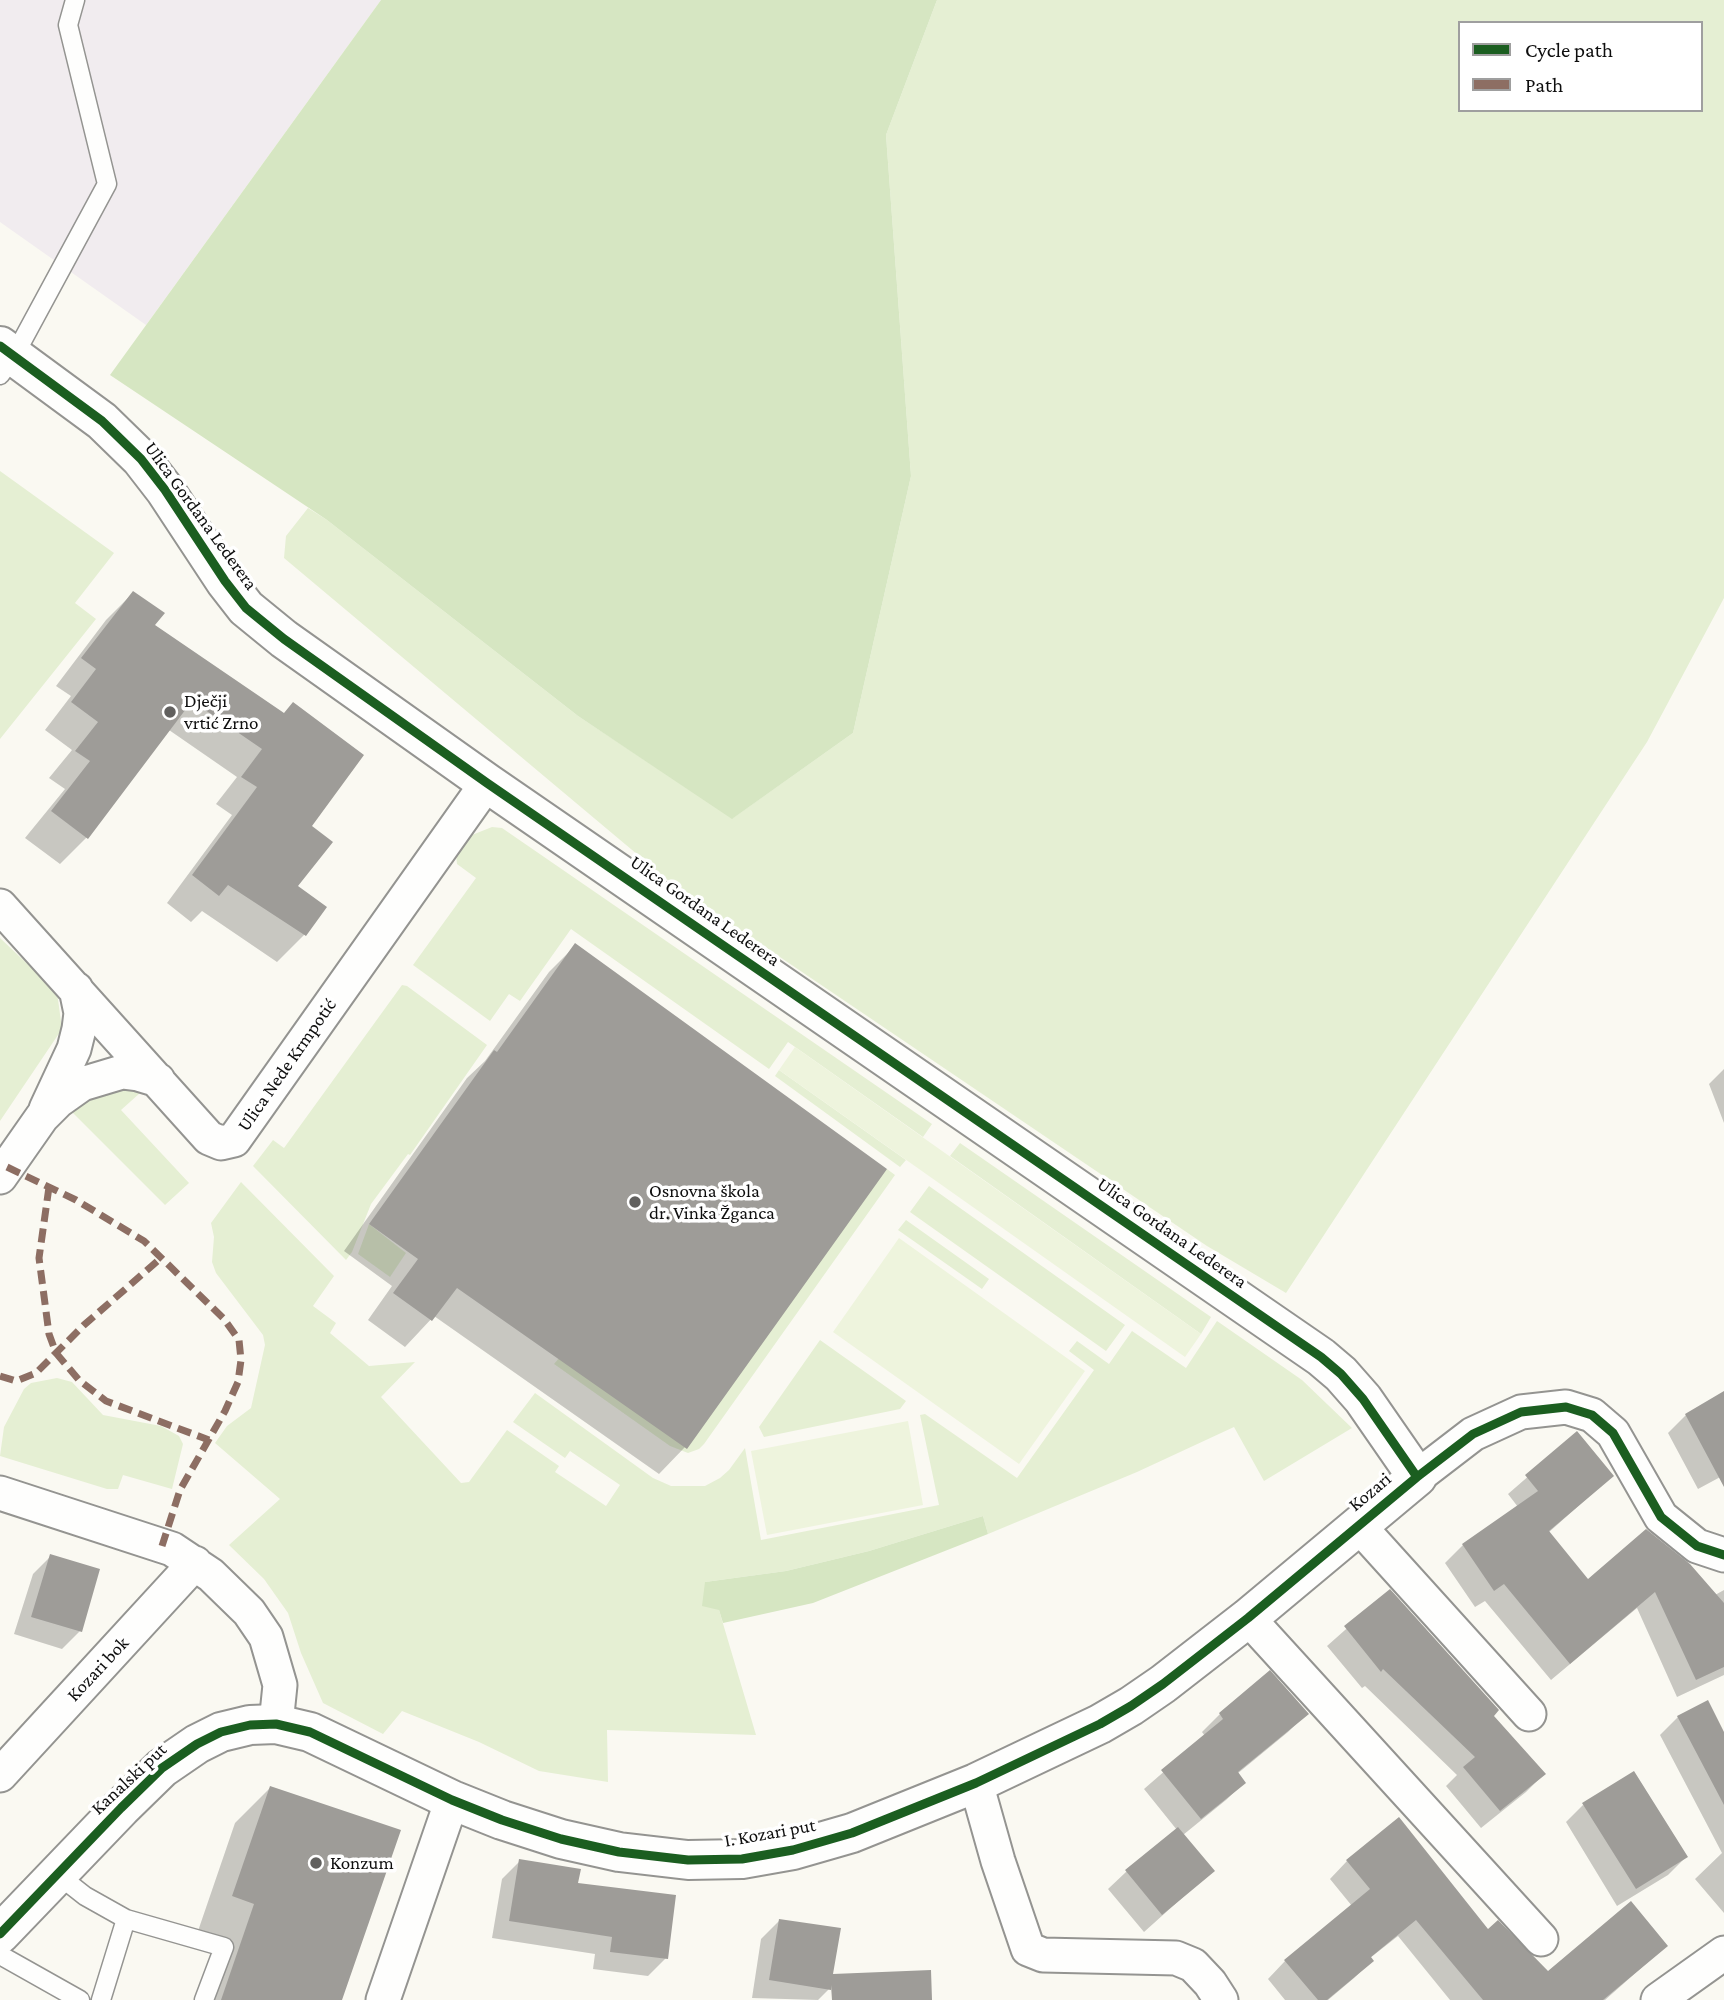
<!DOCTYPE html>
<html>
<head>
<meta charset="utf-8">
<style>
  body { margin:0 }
  #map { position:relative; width:1724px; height:2000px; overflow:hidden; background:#faf9f2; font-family:"Crimson Pro",serif }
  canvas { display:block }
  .legend { position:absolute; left:1458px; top:21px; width:245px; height:91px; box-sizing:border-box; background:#fff; border:2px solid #9f9f9f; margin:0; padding:9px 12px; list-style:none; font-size:21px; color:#0e0e0e }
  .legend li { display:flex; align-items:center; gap:14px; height:35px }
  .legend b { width:35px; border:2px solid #9f9f9f }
</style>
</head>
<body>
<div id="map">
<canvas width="1724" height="2000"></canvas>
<ul class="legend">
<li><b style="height:9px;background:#1b5e20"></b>Cycle path</li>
<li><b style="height:9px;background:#8d6e63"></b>Path</li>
</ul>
</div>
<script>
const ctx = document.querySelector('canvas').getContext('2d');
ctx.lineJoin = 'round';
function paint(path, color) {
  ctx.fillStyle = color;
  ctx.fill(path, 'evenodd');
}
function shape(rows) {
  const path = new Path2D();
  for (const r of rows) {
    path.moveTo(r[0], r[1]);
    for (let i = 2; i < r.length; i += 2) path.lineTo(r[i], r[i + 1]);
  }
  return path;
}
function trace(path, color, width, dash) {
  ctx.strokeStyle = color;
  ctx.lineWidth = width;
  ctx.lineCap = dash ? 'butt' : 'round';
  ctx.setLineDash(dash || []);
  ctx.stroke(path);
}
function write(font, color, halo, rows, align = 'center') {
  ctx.font = font + ' "Crimson Pro",serif';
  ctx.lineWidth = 7;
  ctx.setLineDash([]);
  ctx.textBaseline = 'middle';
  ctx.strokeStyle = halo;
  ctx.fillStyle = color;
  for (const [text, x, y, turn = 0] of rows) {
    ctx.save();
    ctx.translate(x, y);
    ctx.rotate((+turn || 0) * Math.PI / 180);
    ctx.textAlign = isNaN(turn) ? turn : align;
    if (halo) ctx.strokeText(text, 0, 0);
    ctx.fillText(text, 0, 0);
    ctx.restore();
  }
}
const industrial = shape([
  [0,0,381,0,146,325,0,222]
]);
const green = shape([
  [937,0,1724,0,1724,598,1647,742,1286,1293,1207,1246,675,886,284,558,286,536,308,508,327,520,578,716,733,818,853,733,911,476,886,135],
  [1460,23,1701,23,1701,110,1460,110],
  [0,471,114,553,75,603,96,619,0,739],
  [492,827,502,828,932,1124,923,1137,788,1042,769,1069,571,929,520,1001,509,994,490,1021,413,965,476,878,457,864,456,854,472,835],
  [0,938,57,992,62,1029,0,1121],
  [402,985,407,986,487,1045,410,1155,408,1154,371,1204,352,1252,346,1260,253,1166,273,1140,284,1148],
  [779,1070,906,1160,900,1167,775,1076],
  [132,1081,141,1087,140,1093,121,1110,189,1183,165,1205,66,1106],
  [960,1143,1211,1317,1201,1334,950,1156],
  [887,1169,895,1175,704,1444,699,1449,688,1453,670,1446,554,1364,559,1358],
  [241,1182,334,1276,313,1306,336,1323,330,1333,369,1366,415,1362,381,1397,461,1483,469,1482,507,1430,559,1466,555,1472,606,1506,620,1485,570,1451,565,1458,513,1422,535,1393,653,1478,671,1486,705,1486,720,1478,729,1470,745,1448,761,1540,939,1505,920,1415,925,1414,1017,1478,1094,1370,1069,1351,1077,1341,1109,1364,1132,1331,1186,1368,1217,1321,1302,1380,1352,1428,1264,1481,1234,1427,1137,1472,988,1534,983,1516,869,1551,786,1571,705,1582,719,1610,756,1735,607,1730,608,1782,539,1771,479,1742,402,1711,383,1734,323,1703,301,1653,288,1613,264,1579,229,1545,280,1499,215,1443,227,1426,251,1408,265,1345,263,1335,216,1273,212,1262,214,1237,211,1223],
  [929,1186,1125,1325,1106,1351,910,1212],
  [906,1220,989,1279,982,1289,898,1230],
  [369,1224,406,1253,390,1277,358,1254],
  [820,1340,906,1401,900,1409,764,1437,759,1427],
  [57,1378,72,1382,103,1415,161,1426,179,1436,183,1444,172,1489,123,1475,118,1489,107,1489,0,1456,4,1427,24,1389,31,1383]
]);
const forest = shape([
  [381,0,937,0,886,135,911,476,853,733,732,819,578,716,327,520,110,375],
  [983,1516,988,1534,813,1603,723,1623,719,1610,702,1606,705,1582,786,1571,869,1551]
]);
const pitch = shape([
  [795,1047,1201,1334,1185,1357,779,1070],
  [899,1238,1085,1371,1019,1464,833,1332],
  [908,1421,923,1505,767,1535,751,1451]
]);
const shadow = shape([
  [133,593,153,626,283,715,309,826,296,886,325,908,304,935,277,962,202,911,191,922,167,903,232,815,216,804,237,777,169,730,87,837,60,864,25,838,65,789,49,778,72,750,45,730,71,696,56,686,106,620],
  [575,946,685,1447,659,1474,434,1316,405,1347,368,1320,392,1286,344,1251,467,1078,485,1061,549,972],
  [1724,1069,1724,1123,1709,1084],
  [1724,1393,1724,1475,1698,1489,1668,1433,1686,1415],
  [1577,1434,1612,1476,1548,1533,1588,1582,1715,1595,1724,1590,1724,1675,1677,1697,1637,1608,1551,1680,1485,1601,1475,1607,1445,1563,1463,1545,1518,1507,1508,1494],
  [51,1556,80,1631,62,1649,14,1634,33,1574],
  [1389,1591,1491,1716,1544,1774,1526,1792,1481,1828,1446,1786,1457,1775,1365,1686,1362,1688,1327,1646],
  [1269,1673,1306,1714,1288,1732,1237,1774,1244,1783,1226,1800,1183,1835,1212,1871,1144,1932,1108,1889,1126,1872,1177,1830,1144,1789,1205,1736,1202,1732,1220,1714],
  [1678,1717,1724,1736,1724,1913,1695,1879,1722,1853,1660,1735],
  [270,1788,341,2000,199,2000,220,1939,198,1931,235,1823],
  [1583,1805,1686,1857,1668,1875,1617,1906,1566,1822],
  [520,1861,576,1885,666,1958,648,1976,593,1969,595,1954,492,1938,502,1879],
  [1347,1861,1488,1931,1548,1974,1666,1946,1605,2000,1450,2000,1398,1936,1370,1958,1372,1960,1354,1978,1328,2000,1285,2000,1268,1979,1285,1961,1352,1906,1330,1879],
  [779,1921,829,1989,818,2000,752,1998,761,1939]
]);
const building = shape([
  [133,591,165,613,155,625,284,713,293,702,364,755,312,826,333,842,298,886,327,907,306,936,228,885,219,896,192,875,257,787,241,777,262,749,192,701,88,839,51,811,90,761,75,751,98,722,71,702,96,669,81,658],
  [575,943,887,1169,687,1449,457,1288,432,1321,393,1293,418,1259,369,1224,494,1050,497,1052],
  [1724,1391,1724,1487,1685,1414],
  [1577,1431,1614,1476,1549,1531,1588,1579,1646,1529,1690,1564,1724,1603,1724,1667,1696,1680,1655,1592,1570,1664,1504,1584,1494,1591,1462,1544,1538,1491,1525,1475],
  [50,1554,100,1569,82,1632,31,1617],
  [1390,1589,1499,1710,1494,1716,1546,1774,1500,1811,1463,1767,1475,1757,1383,1669,1381,1672,1344,1626],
  [1270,1670,1309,1714,1238,1772,1246,1783,1201,1819,1161,1770,1223,1719,1219,1713],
  [1708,1700,1724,1732,1724,1805,1677,1716],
  [1634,1771,1688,1857,1636,1889,1582,1803],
  [270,1786,401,1830,342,2000,221,2000,254,1904,232,1896],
  [1399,1817,1488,1929,1498,1920,1548,1971,1631,1901,1668,1946,1603,2000,1483,2000,1416,1920,1371,1957,1374,1961,1327,2000,1318,2000,1284,1960,1370,1889,1346,1860],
  [1178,1827,1215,1871,1162,1915,1125,1870],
  [519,1859,581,1869,578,1883,676,1895,668,1959,610,1952,612,1937,509,1921],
  [779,1919,841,1928,833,1974,931,1970,932,2000,832,2000,831,1985,831,1990,769,1980]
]);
const service = shape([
  [0,375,14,356,107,184,68,25,75,0],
  [57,1874,85,1896,126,1919,224,1947,204,2000],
  [0,1955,80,2000],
  [101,2000,126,1919]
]);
const minor = shape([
  [0,906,209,1138,221,1143,234,1140,487,783],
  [46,1109,74,1049,79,1029,81,1013,76,989],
  [0,1177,42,1117,58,1101,82,1084,122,1072,138,1074,158,1080],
  [1417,1477,1473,1434,1521,1412,1566,1407,1592,1415,1613,1433,1661,1517,1697,1546,1724,1555],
  [0,1493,172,1549,211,1575,249,1612,266,1637,280,1685,276,1724],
  [1358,1525,1529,1714],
  [1248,1618,1541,1939],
  [0,1775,195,1563],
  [976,1783,998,1861,1028,1949,1043,1955,1176,1958,1193,1965,1210,1983,1221,2000],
  [383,2000,452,1800],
  [1658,2000,1724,1953]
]);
const tertiary = shape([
  [0,346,102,421,141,459,165,490,225,581,246,608,284,639,487,783,1321,1357,1341,1374,1363,1399,1417,1477,1248,1618,1163,1684,1131,1706,1100,1724,976,1783,852,1833,793,1850,742,1859,688,1860,619,1852,561,1839,502,1820,452,1800,310,1732,276,1724,250,1725,221,1732,197,1744,162,1768,121,1808,0,1934]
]);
const quiet = shape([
  [7,1167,76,1200,144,1241,224,1319,239,1340,241,1360,238,1382,225,1411,180,1490,162,1546],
  [49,1187,39,1258,49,1334,56,1353,79,1380,106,1401,209,1440],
  [0,1376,16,1381,36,1373,84,1325,161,1258]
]);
const cycleway = shape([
  [0,346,102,421,141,459,165,490,225,581,246,608,284,639,487,783,1321,1357,1341,1374,1363,1399,1417,1477],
  [0,1934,121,1808,162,1768,197,1744,221,1732,250,1725,276,1724,310,1732,452,1800,502,1820,561,1839,619,1852,688,1860,742,1859,793,1850,852,1833,976,1783,1100,1724,1131,1706,1163,1684,1248,1618,1417,1477,1473,1434,1521,1412,1566,1407,1592,1415,1613,1433,1661,1517,1697,1546,1724,1555]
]);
const markers = [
  [170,712,7,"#61605e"],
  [635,1202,7,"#61605e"],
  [316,1863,7,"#61605e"]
];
const streetNames = [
  ["Ulica Gordana Lederera",201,516,54],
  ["Ulica Gordana Lederera",705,911,35],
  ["Ulica Nede Krmpotić",287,1065,-55],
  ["Ulica Gordana Lederera",1172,1233,35],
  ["Kozari",1370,1492,-40],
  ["Kozari bok",98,1669,-47],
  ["Kanalski put",129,1779,-43],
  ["I. Kozari put",770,1833,-10]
];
const poiNames = [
  ["Dječji",184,701],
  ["vrtić Zrno",184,723],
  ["Osnovna škola",649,1191],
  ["dr. Vinka Žganca",649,1213],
  ["Konzum",330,1863]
];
paint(industrial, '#f1ecef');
paint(green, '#e5efd3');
paint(forest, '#d6e6c2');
paint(pitch, '#eef4dd');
paint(shadow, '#0003');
paint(building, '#9e9c98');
trace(service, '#949491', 21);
trace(minor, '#949491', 37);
trace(tertiary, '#949491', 42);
trace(service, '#fefefd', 18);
trace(minor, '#fefefd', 33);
trace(tertiary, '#fefefd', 38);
trace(quiet, '#8d6e63', 7, [14, 7]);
trace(cycleway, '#1b5e20', 9);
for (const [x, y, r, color] of markers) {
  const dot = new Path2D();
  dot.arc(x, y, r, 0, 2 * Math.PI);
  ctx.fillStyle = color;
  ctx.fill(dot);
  trace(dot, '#fff', 2.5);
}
write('19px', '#0e0e0e', '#fff', streetNames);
write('19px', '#0e0e0e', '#fff', poiNames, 'left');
</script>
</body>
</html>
